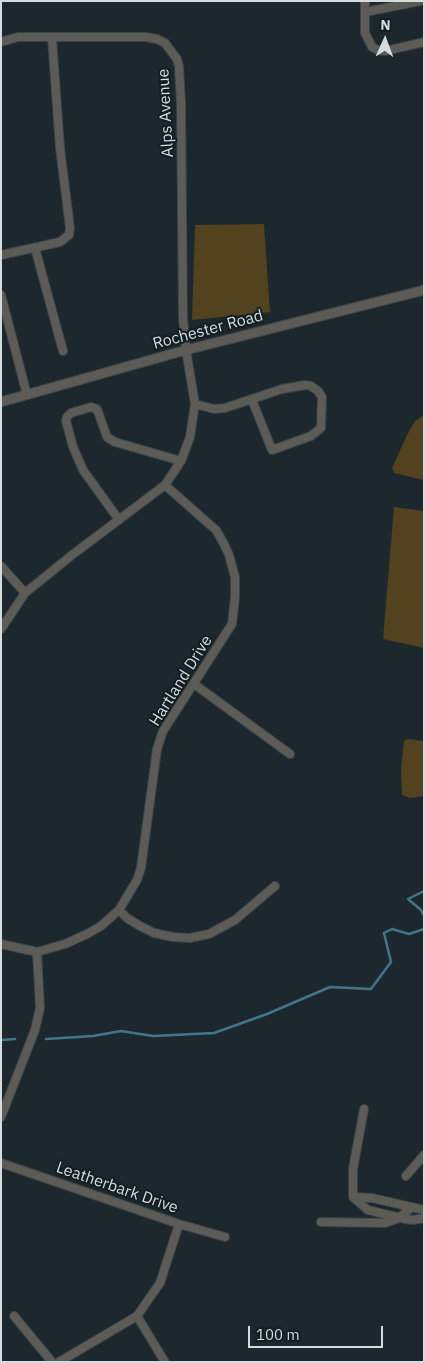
<!DOCTYPE html>
<html>
<head>
<meta charset="utf-8">
<style>
  body { margin:0 }
  #map { position:relative; width:425px; height:1363px; overflow:hidden; background:#1c282d; font-family:"IBM Plex Sans",sans-serif }
  canvas { display:block }
  .frame { position:absolute; inset:0; border:2px solid #d5dcdf; pointer-events:none }
  .north { position:absolute; left:360px; top:15px; width:50px; height:50px; -webkit-text-stroke:4px #131e23; paint-order:stroke; rotate:2deg; font-size:14px; font-weight:700; line-height:20px; text-align:center; color:#d5dcdf }
  .north::after { content:''; display:block; margin:auto; width:18px; height:22px; background:#d5dcdf; clip-path:polygon(50% 0,100% 100%,50% 72%,0 100%) }
  .scale { position:absolute; left:248px; top:1326px; width:135px; height:22px; box-sizing:border-box; border:2px solid #d5dcdf; border-top:0; padding-left:6px; font-size:15px; line-height:18px; white-space:nowrap; color:#d5dcdf; -webkit-text-stroke:4px #131e23; paint-order:stroke }
</style>
</head>
<body>
<div id="map">
<canvas width="425" height="1363"></canvas>
<div class="frame"></div>
<div class="north">N</div>
<div class="scale">100 m</div>
</div>
<script>
const ctx = document.querySelector('canvas').getContext('2d');
ctx.lineJoin = 'round';
function paint(path, color) {
  ctx.fillStyle = color;
  ctx.fill(path, 'evenodd');
}
function shape(rows) {
  const path = new Path2D();
  for (const r of rows) {
    path.moveTo(r[0], r[1]);
    for (let i = 2; i < r.length; i += 2) path.lineTo(r[i], r[i + 1]);
  }
  return path;
}
function trace(path, color, width, dash) {
  ctx.strokeStyle = color;
  ctx.lineWidth = width;
  ctx.lineCap = dash ? 'butt' : 'round';
  ctx.setLineDash(dash || []);
  ctx.stroke(path);
}
function write(font, color, halo, rows, align = 'center') {
  ctx.font = font + ' "IBM Plex Sans",sans-serif';
  ctx.lineWidth = 4;
  ctx.setLineDash([]);
  ctx.textBaseline = 'middle';
  ctx.strokeStyle = halo;
  ctx.fillStyle = color;
  for (const [text, x, y, turn = 0] of rows) {
    ctx.save();
    ctx.translate(x, y);
    ctx.rotate((+turn || 0) * Math.PI / 180);
    ctx.textAlign = isNaN(turn) ? turn : align;
    if (halo) ctx.strokeText(text, 0, 0);
    ctx.fillText(text, 0, 0);
    ctx.restore();
  }
}
const green = shape([
  [264,224,270,312,192,320,195,225],
  [424,415,424,480,394,473,392,468,408,433,415,421],
  [394,507,424,511,424,648,383,639],
  [408,739,424,741,424,796,410,798,402,795,401,769,404,741]
]);
const stream = shape([
  [424,891,408,899,421,910,424,916],
  [46,1039,93,1036,121,1031,153,1036,214,1033,267,1014,330,987,371,989,391,962,384,933,392,929,409,934,424,929],
  [1,1040,15,1039]
]);
const minor = shape([
  [365,1,365,33,372,47,378,50,385,51,424,42],
  [365,12,420,1],
  [1,42,18,37,146,37,157,39,165,43,177,59,179,67,181,103,183,318,186,350,195,404,190,437,181,461,165,485,72,555,25,593,1,629],
  [35,248,63,351],
  [1,255,60,242,69,235,70,228,60,148,52,38],
  [1,295,27,395],
  [195,404,214,409,225,408,282,389,305,385,311,386,318,391,322,397,321,428,311,436,272,450,252,400],
  [119,520,83,470,73,447,66,421,67,417,71,413,91,407,97,409,107,437,115,442,181,461],
  [1,566,25,593],
  [194,684,290,754],
  [119,910,127,918,140,926,154,933,173,937,190,938,209,934,235,920,275,886],
  [1,944,37,952,65,944,87,934,101,926,119,910,137,880,141,868,157,749,163,731,232,624,235,598,235,577,229,555,224,544,216,530,209,524,165,485],
  [364,1109,353,1169,353,1197,368,1210,405,1219,413,1220,424,1218],
  [1,1117,26,1053,35,1030,40,1008,37,952],
  [1,1163,179,1224,225,1237],
  [406,1176,424,1155],
  [353,1197,372,1198,424,1210],
  [321,1222,385,1223,399,1218,412,1207],
  [14,1316,52,1362],
  [137,1316,165,1362],
  [59,1362,137,1316,160,1283,179,1224]
]);
const tertiary = shape([
  [1,402,186,350,424,290]
]);
const streetNames = [
  ["Alps Avenue",166,113,-93],
  ["Rochester Road",208,330,-15],
  ["Hartland Drive",181,681,-58],
  ["Leatherbark Drive",117,1188,19]
];
paint(green, '#52421d');
trace(stream, '#41768a', 2.5);
trace(minor, '#3a4549', 10);
trace(tertiary, '#3a4549', 11);
trace(minor, '#5d5b56', 8);
trace(tertiary, '#5d5b56', 9);
write('16px', '#d5dcdf', '#131e23', streetNames);
</script>
</body>
</html>
